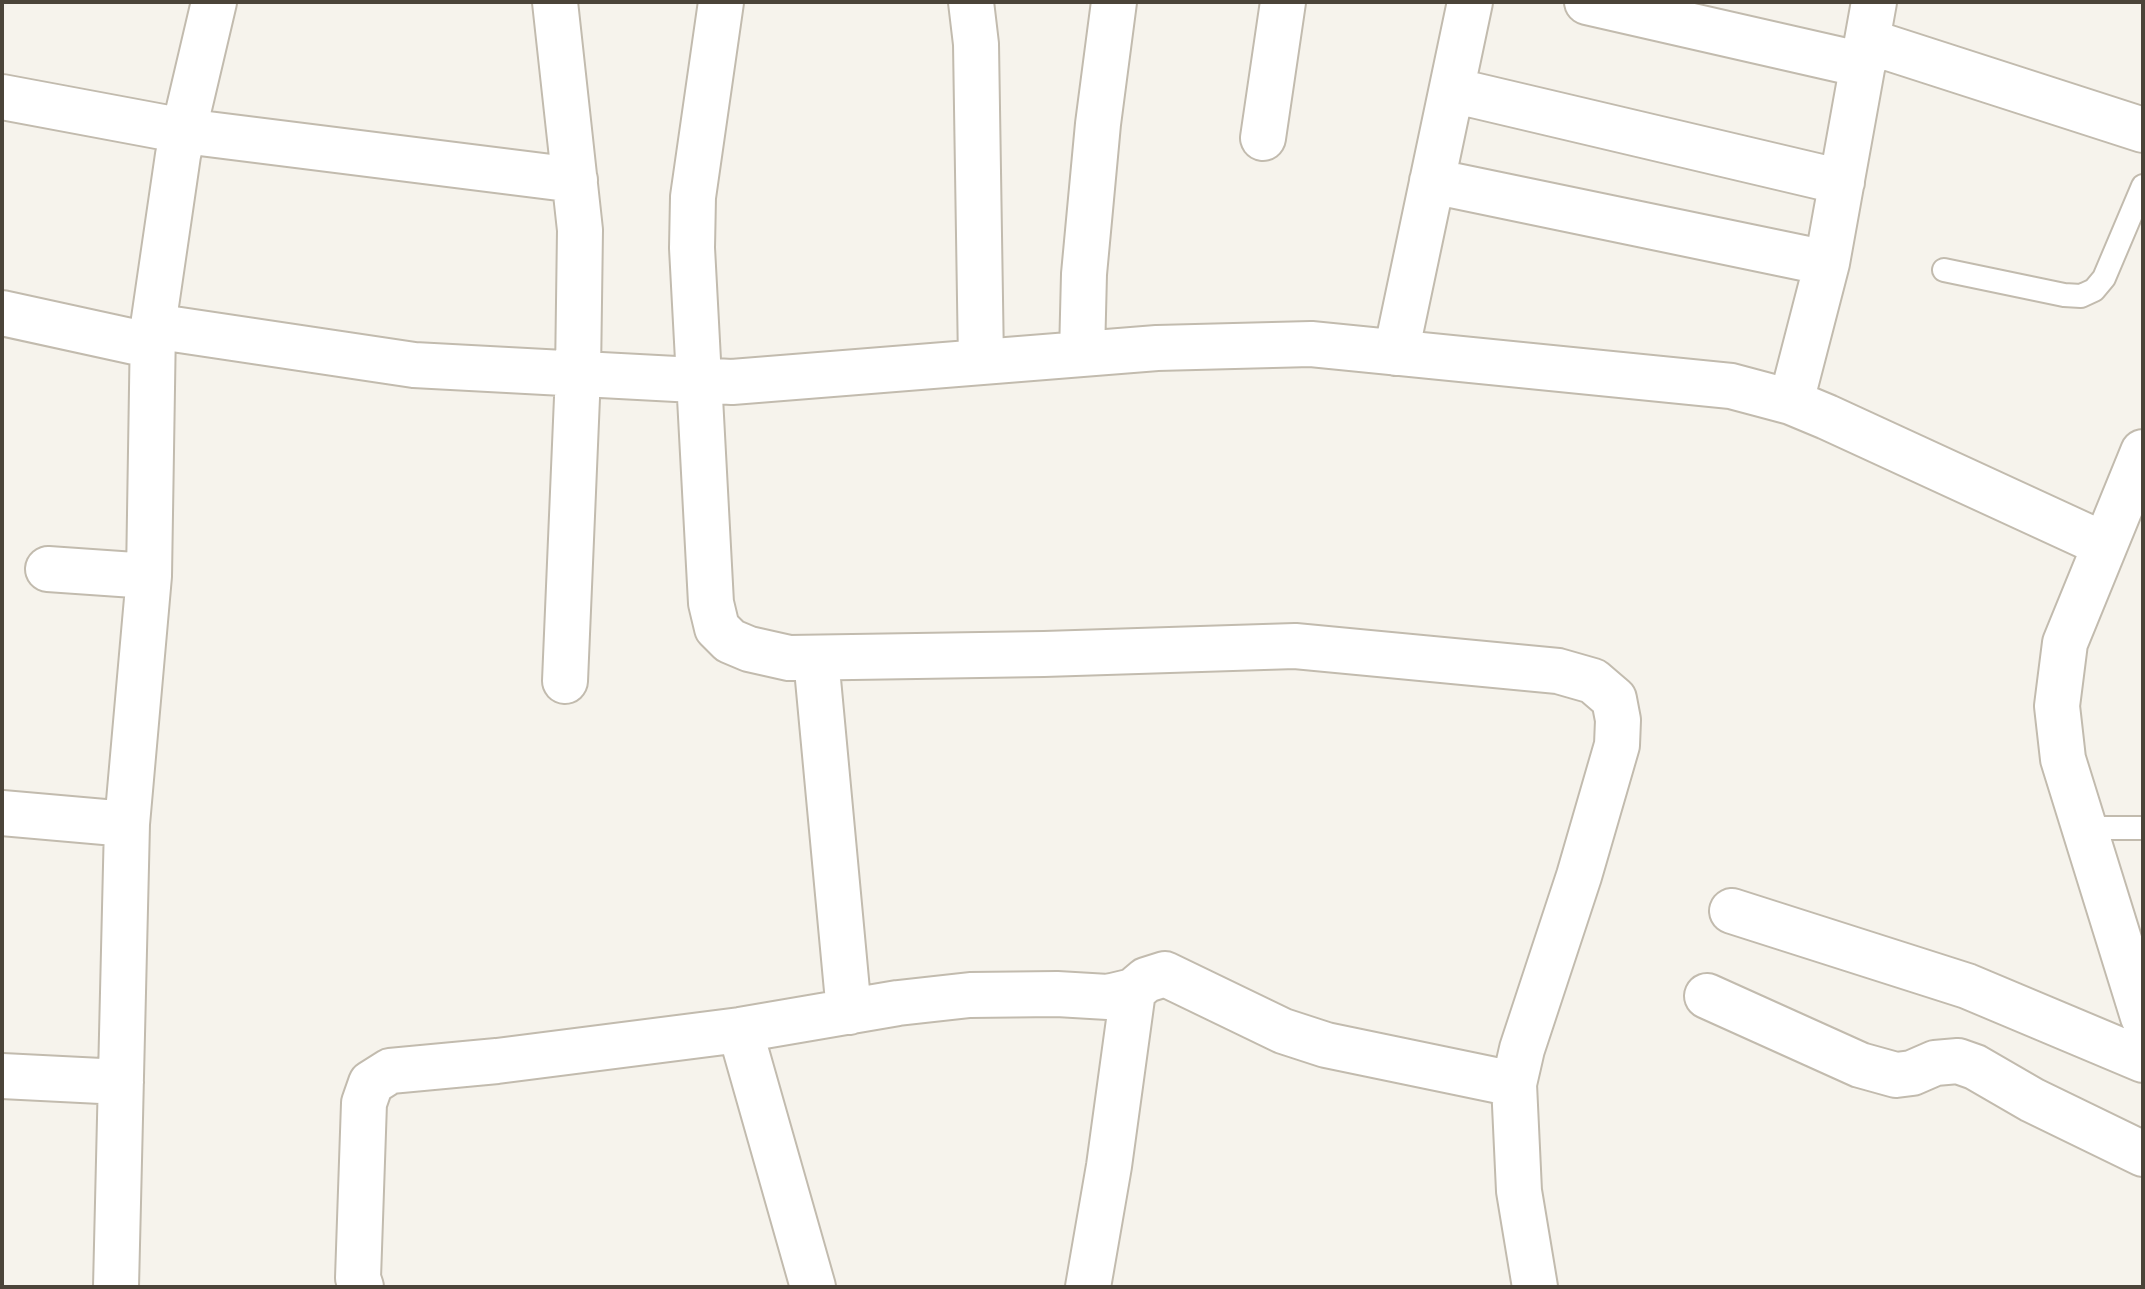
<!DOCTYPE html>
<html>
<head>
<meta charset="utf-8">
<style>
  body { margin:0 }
  #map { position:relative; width:2145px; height:1289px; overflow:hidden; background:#f6f3ec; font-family:"IBM Plex Sans",sans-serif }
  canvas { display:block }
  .frame { position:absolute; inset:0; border:4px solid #4b4439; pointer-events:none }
</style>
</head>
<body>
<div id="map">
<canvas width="2145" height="1289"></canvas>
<div class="frame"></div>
</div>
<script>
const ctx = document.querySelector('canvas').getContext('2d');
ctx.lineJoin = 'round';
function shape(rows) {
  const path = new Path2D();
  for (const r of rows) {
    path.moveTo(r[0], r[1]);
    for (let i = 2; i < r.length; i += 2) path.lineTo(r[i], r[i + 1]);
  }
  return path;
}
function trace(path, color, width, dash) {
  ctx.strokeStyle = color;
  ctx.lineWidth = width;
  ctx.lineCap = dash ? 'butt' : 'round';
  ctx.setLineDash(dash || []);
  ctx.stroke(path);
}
const service = shape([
  [1944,270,2064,295,2081,296,2094,290,2104,278,2143,186],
  [2084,828,2143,828]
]);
const minor = shape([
  [555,2,580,230,578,374,565,681],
  [721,2,693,197,692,248,711,603,717,628,730,641,749,649,789,658,1044,654,1295,646,1558,671,1593,681,1614,699,1618,720,1617,745,1579,876,1522,1049,1514,1084,1519,1191,1535,1287],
  [971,2,976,44,981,362],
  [1587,2,1863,65],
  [1867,41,2143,130],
  [1452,90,1842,182],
  [2,97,184,131,575,180],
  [1263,138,1283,2],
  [1432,181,1827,263],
  [2,313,153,346],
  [153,326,414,365,732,382,1157,348,1311,344,1731,386,1791,402,1827,417,2105,545],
  [1396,353,1470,2],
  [1082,354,1084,274,1098,124,1114,2],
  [1791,402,1827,263,1874,2],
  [2143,452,2065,643,2057,706,2063,759,2143,1017],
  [48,569,149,576],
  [816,658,849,1012],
  [2,813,127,824],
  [1732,911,1967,986,2143,1060],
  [1707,996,1860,1065,1896,1075,1912,1073,1935,1063,1958,1061,1975,1067,2032,1100,2143,1154],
  [740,1030,813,1287],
  [2,1076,121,1082],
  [116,1287,127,824,149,576,153,326,178,155,214,2],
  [361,1287,358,1278,364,1103,371,1083,390,1071,497,1061,740,1030,898,1003,970,995,1057,994,1108,997,1133,991,1146,980,1165,974,1283,1031,1326,1045,1514,1084],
  [1088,1287,1109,1166,1133,991]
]);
trace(service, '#c2bbae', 26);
trace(minor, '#c2bbae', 48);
trace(service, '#fff', 22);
trace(minor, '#fff', 44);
</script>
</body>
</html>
